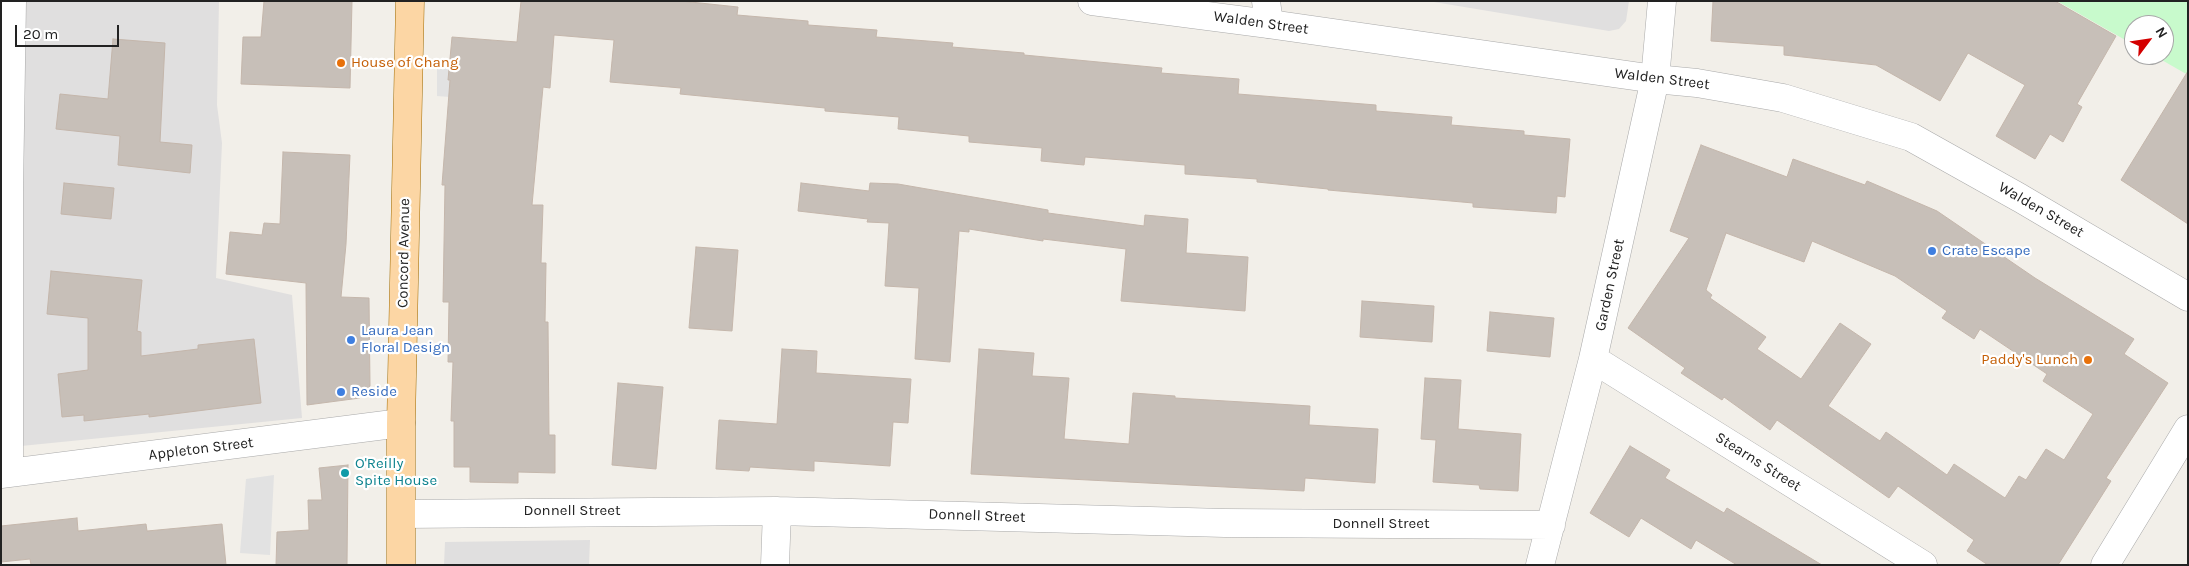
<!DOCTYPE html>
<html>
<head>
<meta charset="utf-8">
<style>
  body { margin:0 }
  #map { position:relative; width:2189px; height:566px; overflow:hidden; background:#f2efe9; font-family:Karla,sans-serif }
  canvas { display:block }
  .frame { position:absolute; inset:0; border:2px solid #222; pointer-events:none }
  .north { position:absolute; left:2124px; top:15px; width:50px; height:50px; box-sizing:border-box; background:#fff; border:1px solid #a7a7a7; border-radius:50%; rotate:59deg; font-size:14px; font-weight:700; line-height:20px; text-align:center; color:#222 }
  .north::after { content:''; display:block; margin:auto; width:18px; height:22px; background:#d40000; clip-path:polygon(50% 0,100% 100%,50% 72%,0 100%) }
  .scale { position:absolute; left:15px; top:25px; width:104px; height:22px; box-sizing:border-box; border:2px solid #222; border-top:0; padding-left:6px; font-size:15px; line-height:18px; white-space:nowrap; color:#222; -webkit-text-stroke:4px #fff; paint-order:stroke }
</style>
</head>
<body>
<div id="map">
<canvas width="2189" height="566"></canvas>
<div class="frame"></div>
<div class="north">N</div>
<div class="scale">20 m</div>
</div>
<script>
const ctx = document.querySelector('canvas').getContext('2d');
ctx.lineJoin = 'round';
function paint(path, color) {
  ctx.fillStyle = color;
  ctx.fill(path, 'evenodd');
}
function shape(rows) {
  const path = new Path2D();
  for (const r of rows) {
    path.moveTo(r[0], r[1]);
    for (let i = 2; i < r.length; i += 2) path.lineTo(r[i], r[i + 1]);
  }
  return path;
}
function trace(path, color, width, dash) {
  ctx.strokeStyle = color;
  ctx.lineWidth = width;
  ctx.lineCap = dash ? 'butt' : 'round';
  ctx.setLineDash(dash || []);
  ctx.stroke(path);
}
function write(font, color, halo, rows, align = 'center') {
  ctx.font = font + ' Karla,sans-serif';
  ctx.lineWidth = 4.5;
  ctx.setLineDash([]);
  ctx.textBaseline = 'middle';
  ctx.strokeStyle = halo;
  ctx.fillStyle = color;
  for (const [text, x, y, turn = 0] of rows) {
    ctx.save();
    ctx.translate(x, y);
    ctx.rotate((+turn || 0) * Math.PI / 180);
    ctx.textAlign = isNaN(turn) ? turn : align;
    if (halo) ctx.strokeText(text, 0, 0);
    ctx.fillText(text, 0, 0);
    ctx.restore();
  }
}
const residential = shape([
  [1,1,219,1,217,105,222,143,216,278,292,295,302,418,1,448],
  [1428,1,1629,1,1626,21,1619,29,1609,31],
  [590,540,589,565,444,565,445,542]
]);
const park = shape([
  [2057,1,2188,1,2188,75,2153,55,2164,55,2164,25,2134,25,2134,45]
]);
const parking = shape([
  [437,65,519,76,516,102,437,96],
  [274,475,270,555,240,553,246,479]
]);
const building = shape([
  [264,1,352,1,350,88,241,84,243,37,261,37,264,1],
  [521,1,681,1,738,7,737,15,808,21,808,25,877,30,876,37,953,43,952,47,1024,53,1024,55,1162,68,1161,73,1239,79,1238,94,1376,105,1376,111,1452,117,1451,125,1524,131,1524,135,1570,139,1565,197,1557,196,1556,213,1473,207,1473,203,1328,190,1328,189,1257,182,1257,179,1185,174,1185,165,1085,157,1084,165,1041,161,1042,148,969,142,969,136,898,129,899,117,825,111,825,108,680,94,681,88,610,82,614,40,554,35,550,88,543,87,532,205,543,205,541,263,546,263,545,322,548,322,549,435,555,435,555,473,518,472,518,483,470,482,470,467,454,467,454,421,451,421,453,362,448,362,449,302,443,302,445,185,442,185,450,80,448,80,452,37,517,42,521,1],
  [1713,1,2055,1,2116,36,2077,104,2082,107,2063,142,2050,134,2035,159,1996,136,2025,85,1968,53,1940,101,1876,65,1784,55,1784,46,1711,41,1713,1],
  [113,39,165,43,160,142,192,145,190,173,118,165,120,136,56,129,60,94,108,99,113,39],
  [2188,71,2188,224,2121,180,2188,71],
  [1701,145,1787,177,1793,159,1865,185,1867,181,1937,211,2035,278,2134,339,2124,354,2168,383,2106,478,2111,481,2058,565,1988,565,1967,551,1974,540,1898,486,1889,498,1777,420,1770,430,1724,397,1722,400,1681,373,1685,368,1628,328,1689,238,1670,231,1701,145],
  [1726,233,1804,262,1812,241,1895,276,1947,311,1942,318,1974,339,1980,329,2047,374,2043,381,2093,414,2064,460,2046,449,2026,480,2019,476,2005,498,1954,464,1947,475,1886,432,1880,441,1828,406,1871,344,1840,323,1801,379,1757,349,1766,337,1710,298,1712,295,1706,290,1726,233],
  [283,152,350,155,346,244,341,297,369,298,370,386,360,398,307,405,306,283,226,274,230,232,262,235,264,223,280,224,283,152],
  [64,183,114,188,111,219,61,214,64,183],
  [801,183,869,191,870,183,898,184,1048,210,1048,213,1144,226,1145,215,1188,219,1186,253,1248,257,1245,311,1121,301,1126,249,1043,239,1043,241,969,229,969,232,959,231,950,362,915,359,919,288,885,286,889,223,867,222,868,219,798,211,801,183],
  [696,247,738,250,732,331,689,328,696,247],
  [51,271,142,280,137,331,141,332,141,356,198,349,198,345,254,339,261,403,149,417,149,414,84,421,84,415,62,417,58,374,88,370,88,318,47,314,51,271],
  [1362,301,1434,306,1432,342,1360,337,1362,301],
  [1490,312,1554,318,1550,357,1487,351,1490,312],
  [782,349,817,351,816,373,911,379,908,423,893,422,890,466,814,461,814,471,750,467,749,471,716,469,719,420,777,424,782,349],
  [979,349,1034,353,1032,376,1069,378,1064,439,1129,444,1133,393,1175,396,1175,398,1310,406,1309,425,1378,429,1375,483,1305,478,1304,491,971,474,979,349],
  [1425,378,1461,380,1458,429,1521,434,1518,491,1480,489,1479,485,1433,482,1436,440,1421,439,1425,378],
  [618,383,663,387,656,469,612,465,618,383],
  [1630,446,1670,470,1665,478,1724,513,1727,508,1822,565,1737,565,1696,540,1691,549,1641,518,1629,537,1590,513,1630,446],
  [348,465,347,565,276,565,277,532,309,530,308,500,322,500,319,468,348,465],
  [77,518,78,531,146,524,147,531,222,524,226,565,31,565,30,559,1,562,1,526,77,518]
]);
const minor = shape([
  [1266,1,1269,24],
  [1593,359,1923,565],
  [9,473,9,191,12,1],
  [1,474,401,423],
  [402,514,777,511,1225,523,1551,525],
  [775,565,777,511],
  [1540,565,1593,359,1655,79,1662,1]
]);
const tertiary = shape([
  [1092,1,1269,24,1655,79,1697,83,1783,98,1911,137,2020,198,2188,297],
  [2105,565,2188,429]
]);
const primary = shape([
  [401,565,401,423,410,1]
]);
const markers = [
  [341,63,5,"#e8710a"],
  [1932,251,5,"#3f7fe0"],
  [351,340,5,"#3f7fe0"],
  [2088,360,5,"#e8710a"],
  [341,392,5,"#3f7fe0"],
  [345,473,5,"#0f9aa8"]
];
const streetNames = [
  ["Walden Street",1261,23,8],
  ["Walden Street",1662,79,7],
  ["Walden Street",2041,210,30],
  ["Concord Avenue",404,253,-89],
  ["Garden Street",1610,285,-78],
  ["Appleton Street",201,449,-7],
  ["Stearns Street",1758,462,32],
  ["Donnell Street",572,511],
  ["Donnell Street",977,516,2],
  ["Donnell Street",1381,524]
];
const foodNames = [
  ["House of Chang",351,63],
  ["Paddy's Lunch",2078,360,"right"]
];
const shopNames = [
  ["Crate Escape",1942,251],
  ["Laura Jean",361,331],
  ["Floral Design",361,348],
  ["Reside",351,392]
];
const cultureNames = [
  ["O'Reilly",355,464],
  ["Spite House",355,481]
];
paint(residential, '#e0dfdf');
paint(park, '#c8facc');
paint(parking, '#e2e2e2');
paint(building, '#c7bfb8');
trace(building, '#c4b6ab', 1);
trace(minor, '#a9a9a9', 29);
trace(tertiary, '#a9a9a9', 29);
trace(primary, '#a06b00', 29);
trace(minor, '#fff', 28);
trace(tertiary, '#fff', 28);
trace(primary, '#fcd6a4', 28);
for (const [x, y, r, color] of markers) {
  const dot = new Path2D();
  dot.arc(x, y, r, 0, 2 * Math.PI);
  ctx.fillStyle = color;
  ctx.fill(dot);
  trace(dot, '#fff', 2);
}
write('15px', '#222', '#fff', streetNames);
write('15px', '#c56008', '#fff', foodNames, 'left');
write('15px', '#366cbe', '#fff', shopNames, 'left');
write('15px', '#0d838f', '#fff', cultureNames, 'left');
</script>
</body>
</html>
